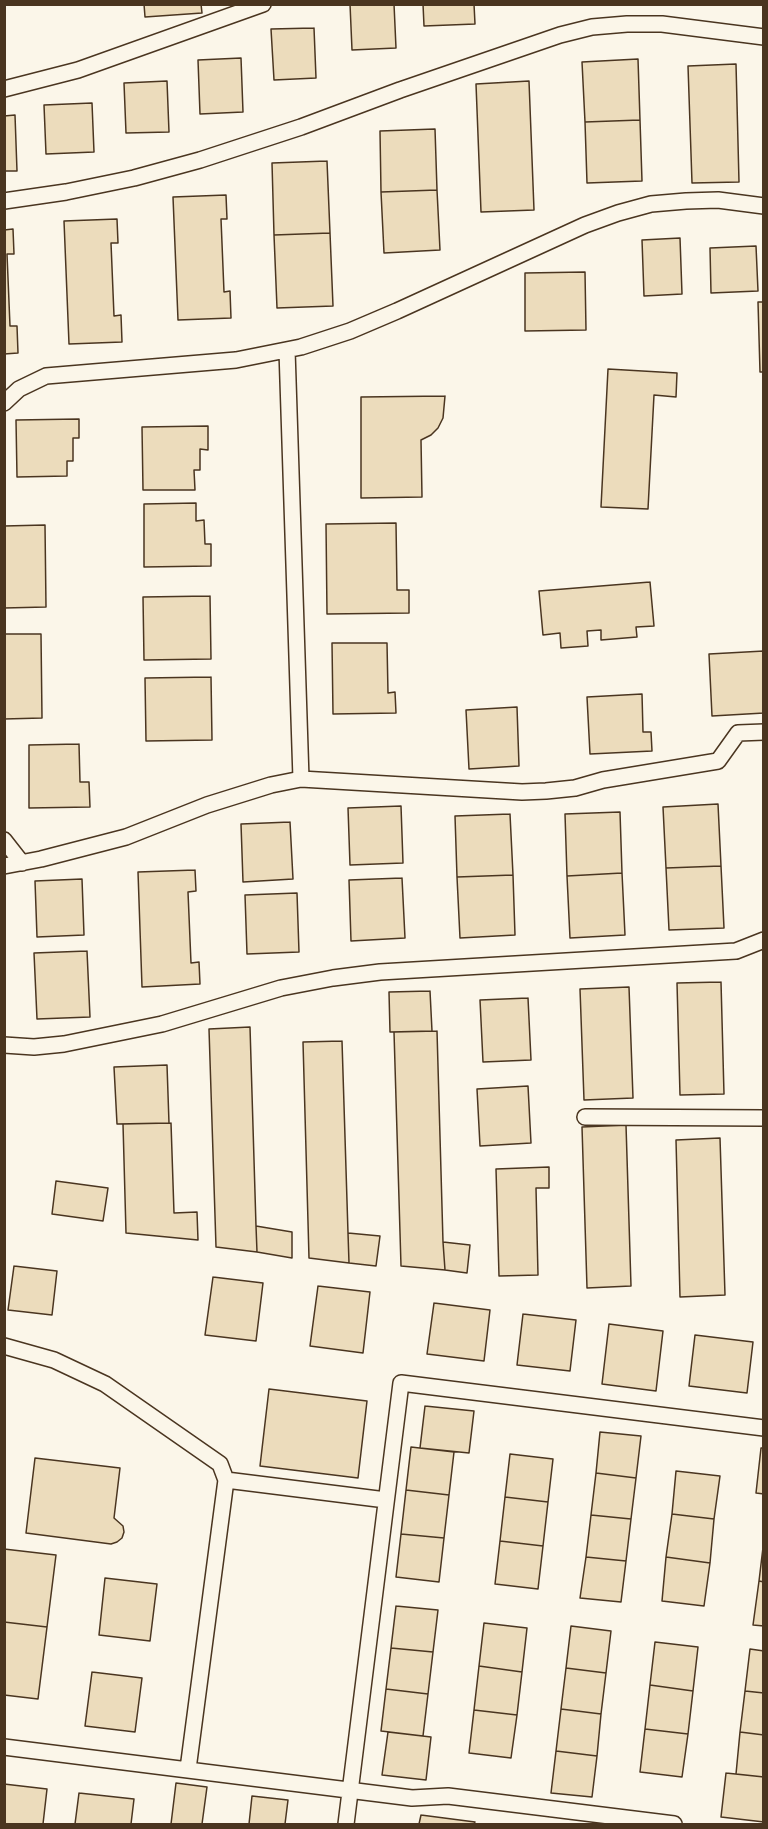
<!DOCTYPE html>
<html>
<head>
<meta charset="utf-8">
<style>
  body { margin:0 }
  #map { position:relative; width:768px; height:1829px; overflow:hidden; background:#fbf6e9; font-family:"Noto Sans",sans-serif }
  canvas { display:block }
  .frame { position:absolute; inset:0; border:6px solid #4a3520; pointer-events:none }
</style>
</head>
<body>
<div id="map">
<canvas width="768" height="1829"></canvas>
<div class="frame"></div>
</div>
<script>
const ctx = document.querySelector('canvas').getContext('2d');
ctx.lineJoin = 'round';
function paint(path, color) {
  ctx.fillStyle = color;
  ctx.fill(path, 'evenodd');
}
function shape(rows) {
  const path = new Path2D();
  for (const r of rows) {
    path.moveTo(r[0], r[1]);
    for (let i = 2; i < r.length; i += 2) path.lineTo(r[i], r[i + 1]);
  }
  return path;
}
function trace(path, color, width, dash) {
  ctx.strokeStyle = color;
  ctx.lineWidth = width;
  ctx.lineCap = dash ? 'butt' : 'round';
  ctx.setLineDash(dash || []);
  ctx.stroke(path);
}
const building = shape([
  [144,4,201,4,202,13,145,17,144,4],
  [350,4,394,4,396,48,352,50,350,4],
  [423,4,474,4,475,24,424,26,423,4],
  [314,28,316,78,274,80,271,29,314,28],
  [241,58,243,112,200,114,198,60,241,58],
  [638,59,640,120,585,122,582,62,638,59],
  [736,64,739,182,692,183,688,66,736,64],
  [167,81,169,132,126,133,124,83,167,81],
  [529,81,534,210,481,212,476,84,529,81],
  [92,103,94,152,46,154,44,105,92,103],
  [15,115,17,171,4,171,4,116,15,115],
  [640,120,642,181,587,183,585,122,640,120],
  [435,129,437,190,381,192,380,131,435,129],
  [327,161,330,233,274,235,272,163,327,161],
  [437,190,440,250,384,253,381,192,437,190],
  [226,195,227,219,221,219,224,292,230,291,231,318,178,320,173,197,226,195],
  [117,219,118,243,111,243,114,316,121,315,122,342,69,344,64,221,117,219],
  [13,229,14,254,7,254,10,326,17,326,18,353,4,354,4,230,13,229],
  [330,233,333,306,277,308,274,235,330,233],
  [680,238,682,294,644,296,642,240,680,238],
  [756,246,758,291,711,293,710,248,756,246],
  [585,272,586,330,525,331,525,273,585,272],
  [758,302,764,302,764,372,760,372,758,302],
  [608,369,677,373,676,397,654,395,648,509,601,507,608,369],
  [445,396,443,418,438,428,431,435,421,440,422,497,361,498,361,397,445,396],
  [79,419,79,438,73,438,73,461,67,461,67,476,17,477,16,420,79,419],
  [208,426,208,450,200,449,200,470,194,470,195,490,143,490,142,427,208,426],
  [196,503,196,521,204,520,205,544,211,544,211,566,144,567,144,504,196,503],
  [396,523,397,590,409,590,409,613,327,614,326,524,396,523],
  [45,525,46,607,4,608,4,526,45,525],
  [650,582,654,626,636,627,637,637,601,640,601,630,587,631,588,646,561,648,560,633,543,635,539,591,650,582],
  [210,596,211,659,144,660,143,597,210,596],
  [4,634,41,634,42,718,4,719,4,634],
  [332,643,387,643,388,693,395,692,396,713,333,714,332,643],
  [764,651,764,713,712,716,709,654,764,651],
  [211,677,212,740,146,741,145,678,211,677],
  [642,694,643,732,651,732,652,751,590,754,587,697,642,694],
  [517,707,519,766,469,769,466,710,517,707],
  [79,744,80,782,89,782,90,807,29,808,29,745,79,744],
  [718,804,721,866,666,868,663,807,718,804],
  [401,806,403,863,350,865,348,808,401,806],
  [620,812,622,873,567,876,565,814,620,812],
  [510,814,513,875,457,877,455,816,510,814],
  [290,822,293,879,243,882,241,824,290,822],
  [721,866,724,928,669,930,666,868,721,866],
  [195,870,196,891,188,892,191,963,199,962,200,984,142,987,138,872,195,870],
  [622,873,625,935,570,938,567,876,622,873],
  [513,875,515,935,460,938,457,877,513,875],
  [402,878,405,938,351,941,349,880,402,878],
  [82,879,84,935,37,937,35,881,82,879],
  [297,893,299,952,247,954,245,895,297,893],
  [87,951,90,1017,37,1019,34,953,87,951],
  [721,982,724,1094,680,1095,677,983,721,982],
  [629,987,633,1098,584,1100,580,989,629,987],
  [430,991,432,1031,390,1032,389,992,430,991],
  [528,998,531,1060,483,1062,480,1000,528,998],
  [250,1027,256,1226,257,1252,216,1247,209,1029,250,1027],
  [437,1031,443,1242,445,1270,401,1266,394,1032,437,1031],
  [342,1041,348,1233,349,1263,309,1258,303,1042,342,1041],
  [167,1065,169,1123,117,1124,114,1067,167,1065],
  [528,1086,531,1143,480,1146,477,1089,528,1086],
  [171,1123,174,1213,197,1212,198,1240,126,1233,123,1124,171,1123],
  [626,1125,631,1286,587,1288,582,1127,626,1125],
  [720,1138,725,1295,680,1297,676,1140,720,1138],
  [549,1167,549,1188,536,1188,538,1275,499,1276,496,1169,549,1167],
  [56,1181,108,1188,103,1221,52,1214,56,1181],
  [256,1226,292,1232,292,1258,257,1252,256,1226],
  [348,1233,380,1236,376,1266,349,1263,348,1233],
  [443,1242,470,1245,467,1273,445,1270,443,1242],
  [14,1266,57,1271,52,1315,8,1310,14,1266],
  [213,1277,263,1283,256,1341,205,1335,213,1277],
  [318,1286,370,1292,363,1353,310,1346,318,1286],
  [434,1303,490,1310,484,1361,427,1354,434,1303],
  [523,1314,576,1320,570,1371,517,1365,523,1314],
  [609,1324,663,1331,656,1391,602,1384,609,1324],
  [695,1335,753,1342,747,1393,689,1386,695,1335],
  [269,1389,367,1401,358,1478,260,1466,269,1389],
  [425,1406,474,1411,469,1453,420,1448,425,1406],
  [600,1432,641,1436,636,1478,596,1473,600,1432],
  [411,1447,454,1452,449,1495,406,1490,411,1447],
  [761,1448,764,1448,764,1494,756,1493,761,1448],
  [510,1454,553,1459,548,1502,505,1497,510,1454],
  [35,1458,120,1468,114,1518,123,1526,124,1532,122,1538,117,1542,111,1544,26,1533,35,1458],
  [676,1471,720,1476,714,1519,672,1514,676,1471],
  [596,1473,636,1478,631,1519,591,1515,596,1473],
  [406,1490,449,1495,444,1538,401,1534,406,1490],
  [505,1497,548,1502,543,1546,500,1541,505,1497],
  [672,1514,714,1519,710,1563,666,1557,672,1514],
  [591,1515,631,1519,626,1561,586,1557,591,1515],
  [401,1534,444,1538,439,1582,396,1577,401,1534],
  [764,1539,764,1582,759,1581,764,1539],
  [500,1541,543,1546,538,1589,495,1584,500,1541],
  [4,1549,56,1555,47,1627,4,1622,4,1549],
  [586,1557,626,1561,621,1602,580,1598,586,1557],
  [666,1557,710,1563,704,1606,662,1601,666,1557],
  [105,1578,157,1584,150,1641,99,1635,105,1578],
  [759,1581,764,1582,764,1626,753,1625,759,1581],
  [396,1606,438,1610,433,1652,391,1648,396,1606],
  [4,1622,47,1627,38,1699,4,1695,4,1622],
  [484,1623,527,1628,522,1672,479,1666,484,1623],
  [571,1626,611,1631,606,1673,566,1668,571,1626],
  [655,1642,698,1647,693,1691,650,1685,655,1642],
  [391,1648,433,1652,428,1694,386,1689,391,1648],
  [750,1649,764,1651,764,1693,745,1691,750,1649],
  [479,1666,522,1672,517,1715,474,1710,479,1666],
  [566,1668,606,1673,601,1714,561,1709,566,1668],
  [92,1672,142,1678,135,1732,85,1726,92,1672],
  [650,1685,693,1691,688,1734,645,1729,650,1685],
  [386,1689,428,1694,423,1736,381,1731,386,1689],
  [745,1691,764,1693,764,1735,740,1732,745,1691],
  [561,1709,601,1714,597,1756,556,1751,561,1709],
  [474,1710,517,1715,511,1758,469,1753,474,1710],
  [645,1729,688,1734,682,1777,640,1772,645,1729],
  [388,1732,431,1737,426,1780,382,1775,388,1732],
  [740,1732,764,1735,764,1777,736,1774,740,1732],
  [556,1751,597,1756,592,1797,551,1793,556,1751],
  [726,1773,764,1777,764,1822,721,1817,726,1773],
  [176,1783,207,1787,202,1824,171,1824,176,1783],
  [4,1784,47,1789,43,1824,4,1824,4,1784],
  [79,1793,134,1799,131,1824,75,1824,79,1793],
  [252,1796,288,1800,285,1824,249,1824,252,1796],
  [421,1815,475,1822,474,1824,419,1824,421,1815]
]);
const lane = shape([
  [4,89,78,70,263,4],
  [4,201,66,192,134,178,200,160,301,127,400,90,560,35,592,27,627,24,662,24,764,37],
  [287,350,301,779],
  [4,403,19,389,46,376,236,360,301,347,350,331,397,311,585,225,618,213,651,204,686,201,718,200,764,206],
  [4,840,22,863],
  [4,866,41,859,126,837,207,805,271,785,301,779,522,792,546,791,575,788,603,780,718,761,738,733,764,732],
  [4,1045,34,1047,64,1044,162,1024,281,988,333,978,380,972,736,951,764,940],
  [585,1117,764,1118],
  [4,1346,54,1360,105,1384,220,1464,226,1480,386,1500],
  [4,1747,412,1798,448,1796,674,1824],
  [188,1769,226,1480],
  [346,1824,401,1383,764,1428]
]);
paint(building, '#ecdcbc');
trace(building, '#4a3520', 1.5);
trace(lane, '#4a3520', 18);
trace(lane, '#fbf6e9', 15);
</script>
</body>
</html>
